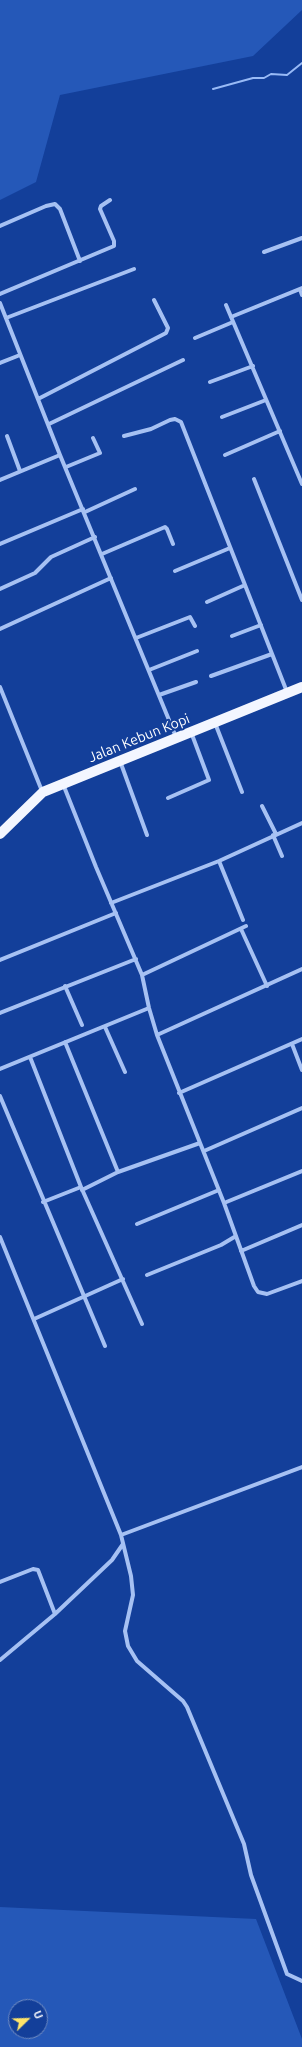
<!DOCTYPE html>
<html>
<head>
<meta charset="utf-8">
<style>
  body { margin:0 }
  #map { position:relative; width:302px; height:2047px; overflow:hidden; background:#133f9a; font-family:Ubuntu,sans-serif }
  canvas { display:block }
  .north { position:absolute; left:8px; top:1999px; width:40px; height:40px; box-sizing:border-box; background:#133f9a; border:1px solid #718cc2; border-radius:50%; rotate:67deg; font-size:11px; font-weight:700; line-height:16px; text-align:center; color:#fff }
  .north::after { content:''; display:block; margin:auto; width:14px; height:18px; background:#ffe469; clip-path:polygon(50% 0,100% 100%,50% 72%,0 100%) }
</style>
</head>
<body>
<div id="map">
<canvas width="302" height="2047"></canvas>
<div class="north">U</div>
</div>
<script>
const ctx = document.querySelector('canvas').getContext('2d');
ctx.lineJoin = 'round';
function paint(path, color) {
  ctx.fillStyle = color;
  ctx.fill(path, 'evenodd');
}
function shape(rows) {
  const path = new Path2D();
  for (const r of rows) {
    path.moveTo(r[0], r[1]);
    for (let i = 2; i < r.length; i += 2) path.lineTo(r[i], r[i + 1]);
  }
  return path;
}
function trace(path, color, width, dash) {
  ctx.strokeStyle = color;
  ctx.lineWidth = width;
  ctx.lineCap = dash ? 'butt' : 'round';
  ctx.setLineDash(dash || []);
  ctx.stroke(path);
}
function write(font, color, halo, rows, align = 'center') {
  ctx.font = font + ' Ubuntu,sans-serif';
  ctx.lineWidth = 4;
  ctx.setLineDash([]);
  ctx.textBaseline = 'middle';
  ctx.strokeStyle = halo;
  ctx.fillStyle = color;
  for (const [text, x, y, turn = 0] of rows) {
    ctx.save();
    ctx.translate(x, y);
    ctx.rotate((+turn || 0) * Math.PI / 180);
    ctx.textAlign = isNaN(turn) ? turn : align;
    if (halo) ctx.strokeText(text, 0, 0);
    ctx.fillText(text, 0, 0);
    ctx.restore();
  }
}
const green = shape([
  [0,0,302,0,302,10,253,56,60,95,36,182,0,200],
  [0,1907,256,1919,302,2039,302,2047,0,2047],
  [16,2007,40,2007,40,2031,16,2031]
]);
const stream = shape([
  [213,89,253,78,264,78,271,74,287,75,302,63]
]);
const minor = shape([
  [0,226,46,206,55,204,60,209,80,261],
  [264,252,302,238],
  [300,289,302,295],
  [0,294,114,246,114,241,100,209,101,206,110,200],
  [0,303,60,455,176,737],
  [226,305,302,484],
  [231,317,302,288],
  [6,318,134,269],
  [195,338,233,322],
  [0,363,20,355],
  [210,382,253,366],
  [38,399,166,333,168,328,154,300],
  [222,417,266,400],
  [49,424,183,360],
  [7,436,20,471],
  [124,436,151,429,170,420,175,419,181,422,287,692],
  [225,455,280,431],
  [66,467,100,453,93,438],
  [254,479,302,600],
  [0,480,60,455],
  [85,512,135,489],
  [0,544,83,509],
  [102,554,165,527,167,529,173,544],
  [175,571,230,548],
  [0,589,35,573,51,557,95,537],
  [207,602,245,585],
  [0,629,111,578],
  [232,636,261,625],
  [136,638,190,617,195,626],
  [149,670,197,651],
  [211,676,272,654],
  [0,687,42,791],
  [159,695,196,682],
  [215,723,242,792],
  [120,761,147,835],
  [63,784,96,867,142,975,149,1008,157,1035,224,1203,254,1286,258,1292,267,1294,302,1281],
  [168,798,209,780,191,732],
  [262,806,276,834],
  [273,835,282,856],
  [219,861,243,920],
  [111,903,219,861,302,823],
  [241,929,267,986],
  [0,960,116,913],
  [142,975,246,926],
  [65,986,82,1025],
  [0,1013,136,959],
  [105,1027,125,1072],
  [157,1035,302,969],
  [65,1042,118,1172],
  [292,1044,302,1070],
  [30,1057,81,1187,142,1324],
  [0,1069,149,1008],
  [179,1093,302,1039],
  [0,1096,105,1346],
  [204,1151,302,1108],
  [82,1190,118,1172,200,1143],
  [43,1202,81,1187],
  [224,1203,302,1171],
  [137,1224,219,1190],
  [0,1237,121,1535,131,1576,133,1595,125,1631,128,1646,137,1661,183,1701,187,1707,244,1844,251,1875,287,1974,302,1981],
  [241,1251,302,1225],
  [147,1275,221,1245,236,1236],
  [34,1319,123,1279],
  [121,1535,302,1467],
  [0,1582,33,1569,38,1570,55,1614,112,1560,123,1544],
  [0,1660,55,1614]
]);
const primary = shape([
  [0,834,43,792,302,687]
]);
const streetNames = [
  ["Jalan Kebun Kopi",139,738,-22]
];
paint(green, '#2558b8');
trace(stream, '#98baf6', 2);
trace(minor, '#a6c1f3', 4);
trace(primary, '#f3f6ff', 10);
write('14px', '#fff', '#133f9a', streetNames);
</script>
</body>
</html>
